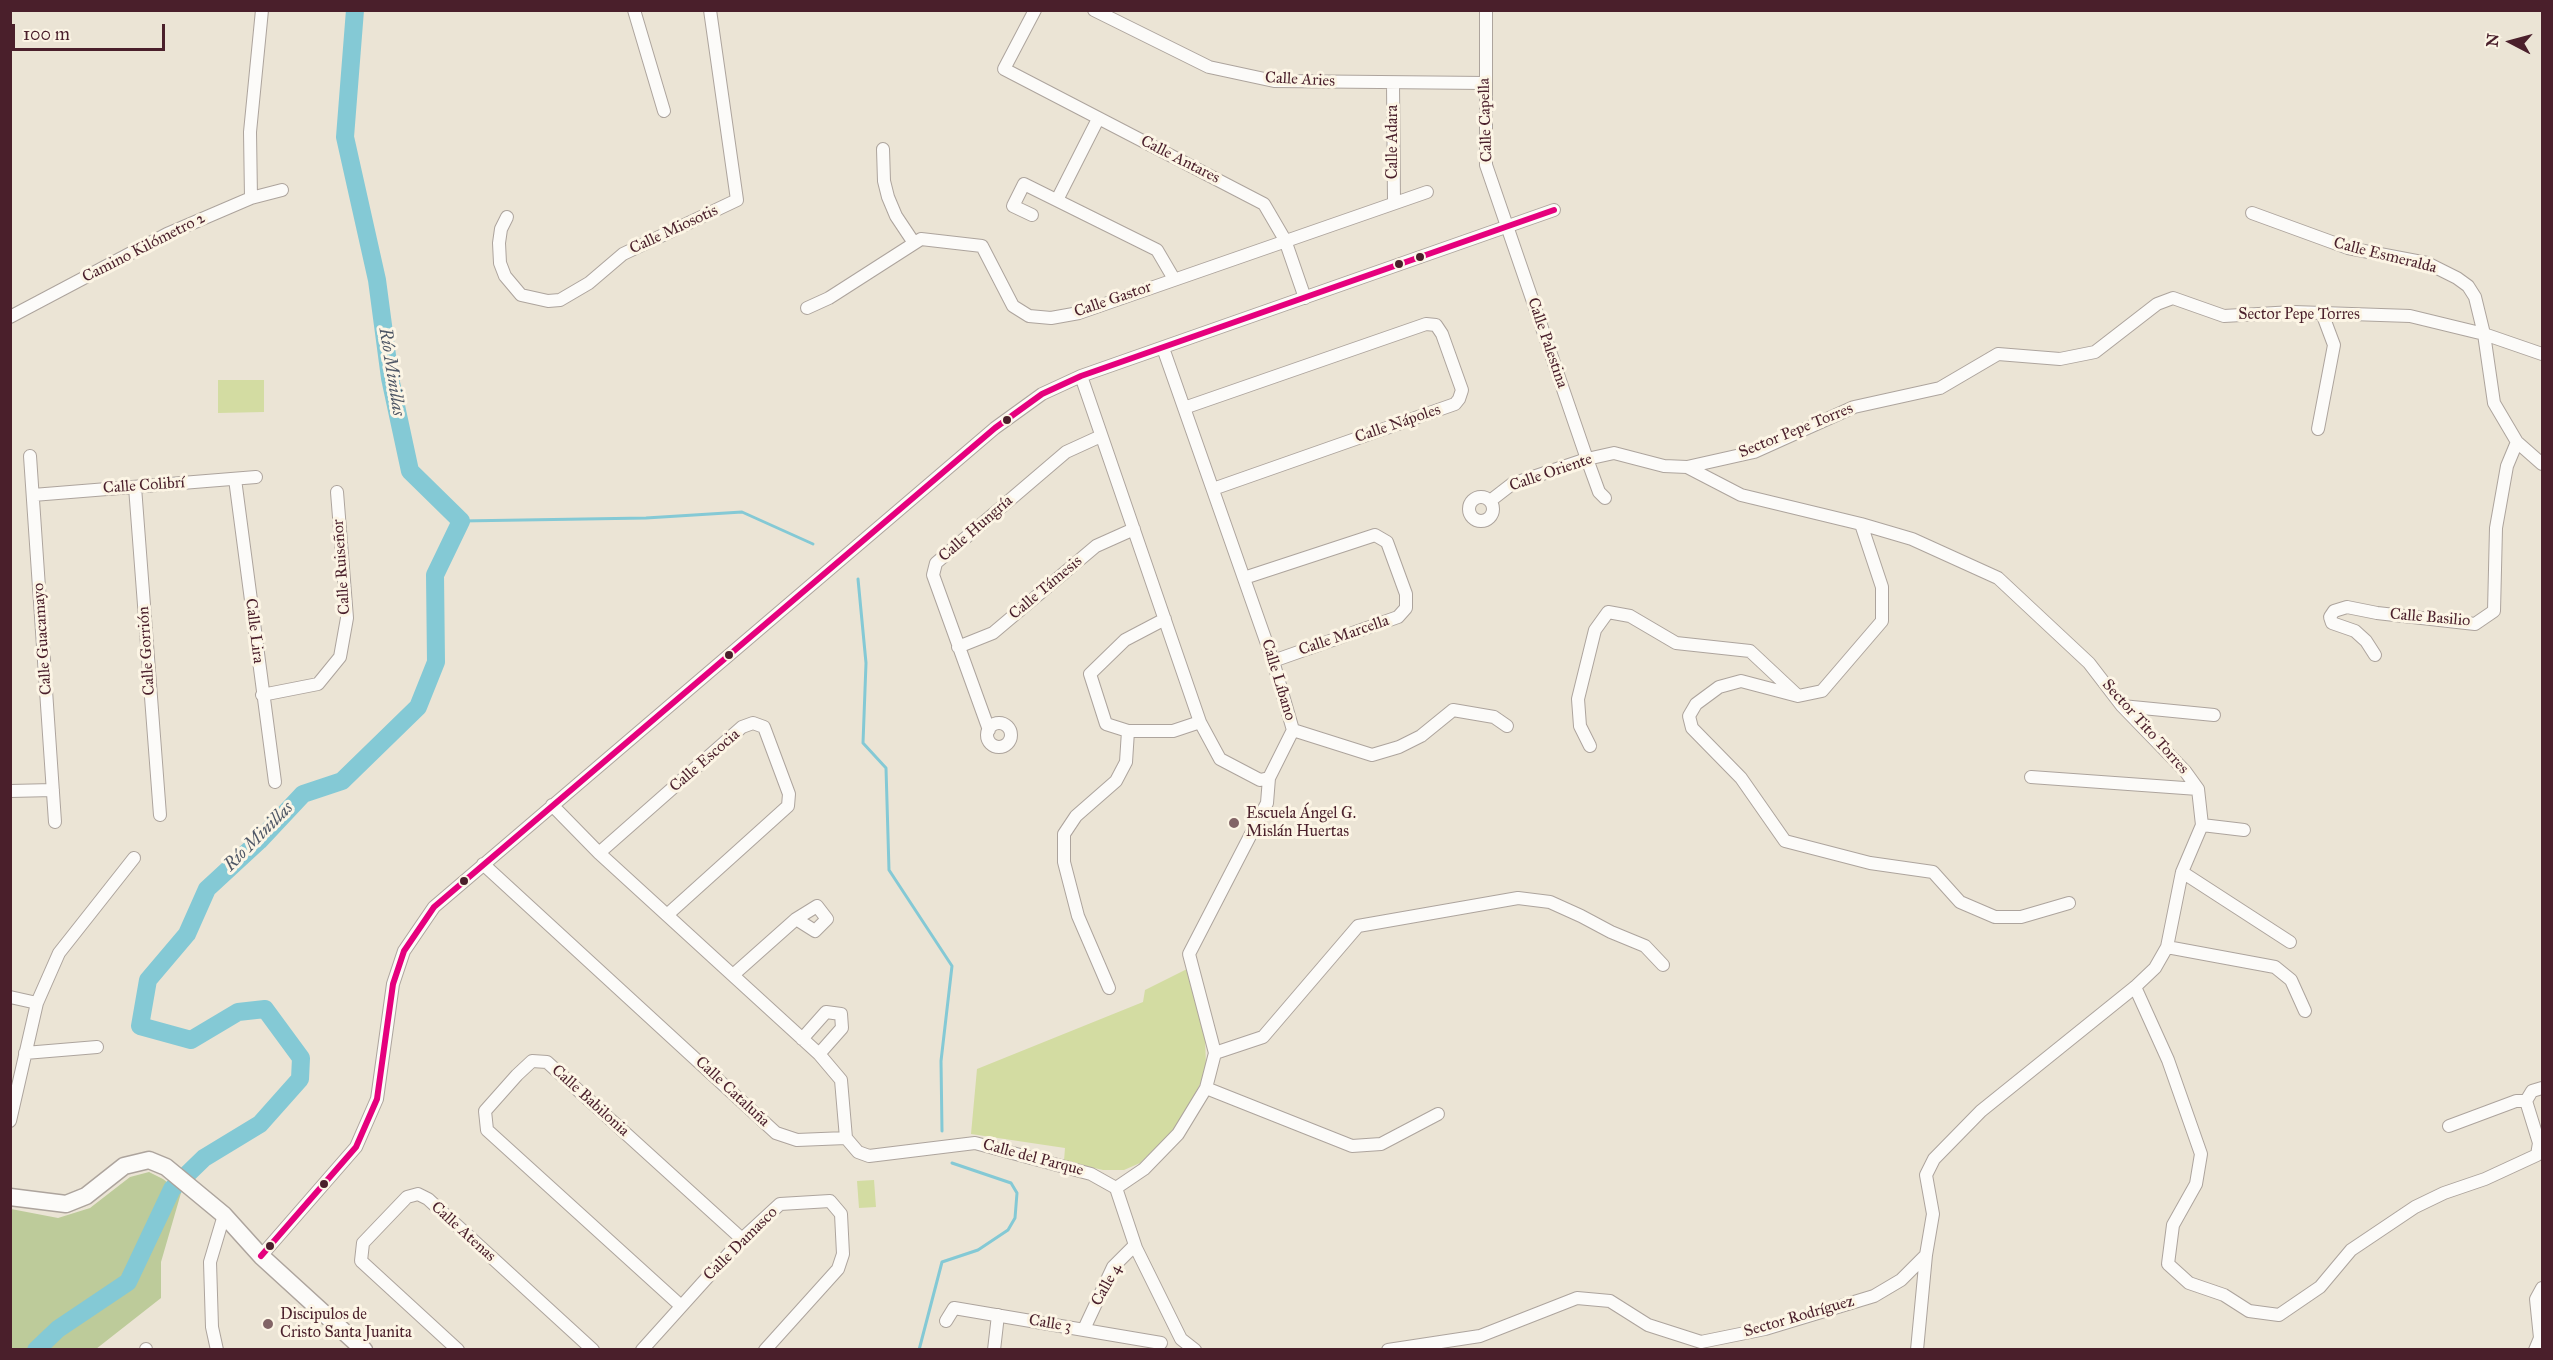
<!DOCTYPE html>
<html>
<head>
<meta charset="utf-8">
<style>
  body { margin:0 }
  #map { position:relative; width:2553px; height:1360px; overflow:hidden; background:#ebe4d5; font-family:"IM FELL Great Primer",serif }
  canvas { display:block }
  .frame { position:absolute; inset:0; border:12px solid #4a1f2b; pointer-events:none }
  .north { position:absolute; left:2481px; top:12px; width:60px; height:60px; -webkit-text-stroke:4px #fcf5e5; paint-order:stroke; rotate:276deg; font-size:16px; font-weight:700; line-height:24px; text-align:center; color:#4a1f2b }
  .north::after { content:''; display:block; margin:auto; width:21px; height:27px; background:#4a1f2b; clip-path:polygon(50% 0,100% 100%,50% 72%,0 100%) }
  .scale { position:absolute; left:12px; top:24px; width:153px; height:27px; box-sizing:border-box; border:3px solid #4a1f2b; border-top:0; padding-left:8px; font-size:18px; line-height:21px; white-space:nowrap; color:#4a1f2b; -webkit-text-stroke:4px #fcf5e5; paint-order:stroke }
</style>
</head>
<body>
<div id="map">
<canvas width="2553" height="1360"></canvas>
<div class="frame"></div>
<div class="north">N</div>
<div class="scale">100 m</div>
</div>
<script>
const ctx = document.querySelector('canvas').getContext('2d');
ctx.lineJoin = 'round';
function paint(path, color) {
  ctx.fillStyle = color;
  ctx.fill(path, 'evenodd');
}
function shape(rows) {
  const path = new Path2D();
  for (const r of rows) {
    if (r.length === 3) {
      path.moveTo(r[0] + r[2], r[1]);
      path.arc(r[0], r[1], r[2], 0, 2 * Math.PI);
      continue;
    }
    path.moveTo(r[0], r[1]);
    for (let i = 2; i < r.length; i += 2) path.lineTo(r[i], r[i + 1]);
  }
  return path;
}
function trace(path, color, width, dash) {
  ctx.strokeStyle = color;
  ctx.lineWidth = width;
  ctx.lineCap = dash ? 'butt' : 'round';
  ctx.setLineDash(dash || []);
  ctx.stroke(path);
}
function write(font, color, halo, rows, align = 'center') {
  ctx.font = font + ' "IM FELL Great Primer",serif';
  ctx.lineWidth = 6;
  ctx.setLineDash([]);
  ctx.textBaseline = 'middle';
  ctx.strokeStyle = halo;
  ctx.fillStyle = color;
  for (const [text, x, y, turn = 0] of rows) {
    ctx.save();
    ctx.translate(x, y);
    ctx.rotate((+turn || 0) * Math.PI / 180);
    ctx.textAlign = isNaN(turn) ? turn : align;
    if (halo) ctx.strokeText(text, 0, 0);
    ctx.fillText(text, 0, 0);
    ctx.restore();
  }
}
const green = shape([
  [218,380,264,380,264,412,218,413],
  [1187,969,1205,1037,1206,1067,1202,1080,1181,1122,1140,1163,1124,1170,1103,1170,1064,1161,1065,1148,971,1134,977,1069,1143,1002,1145,990],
  [874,1180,876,1207,859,1208,857,1181]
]);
const forest = shape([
  [149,1172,163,1179,181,1193,161,1262,161,1298,96,1349,11,1349,11,1209,58,1218,90,1208,130,1177]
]);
const stream = shape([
  [461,521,646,518,742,512,813,544],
  [858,579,866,663,863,743,886,768,889,870,952,966,941,1061,942,1131],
  [919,1350,942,1262,978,1250,1008,1230,1015,1218,1017,1193,1011,1183,952,1163]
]);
const river = shape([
  [36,1350,58,1329,128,1282,172,1189,204,1158,260,1124,300,1079,301,1058,265,1009,238,1012,191,1040,140,1026,148,980,187,934,207,889,259,841,303,794,342,781,418,707,436,662,435,575,461,521,410,471,390,378,377,280,345,137,355,10]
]);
const street = shape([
  [634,10,664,111],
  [1035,10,1004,69,1264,204,1285,240,1305,298],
  [1094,10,1209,67,1274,81,1485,83],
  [1486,10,1486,165,1587,459,1599,492,1605,498],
  [1393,83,1394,202],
  [883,149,884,181,888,197,896,216,914,243],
  [251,198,250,132,262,10],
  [1057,200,1098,119],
  [2252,213,2348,248,2427,263,2457,278,2468,286,2475,297,2484,334,2494,403,2517,442,2542,464],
  [1032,215,1013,206,1024,184,1157,250,1174,279],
  [507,217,501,229,499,243,500,263,505,276,521,295,548,301,560,300,589,283,623,254,737,200,710,10],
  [807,308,829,298,921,239,982,246,1013,306,1029,316,1051,318,1079,313,1427,192],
  [10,317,167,234,251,198,282,190],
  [1081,376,1200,722,1220,759,1260,780,1269,778,1293,730,1273,661,1163,348],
  [1184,408,1426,324,1436,325,1442,334,1462,390,1459,399,1455,404,1213,489],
  [2318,429,2334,345,2322,313],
  [30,456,55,822],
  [1687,467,1741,495,1861,524,1912,539,1998,578,2089,663,2122,706,2185,771,2198,789,2202,825,2182,872,2167,947,2155,968,2135,987,1981,1111,1934,1159,1926,1175,1933,1214,1926,1255,1917,1350],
  [235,479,275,782],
  [135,487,160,815],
  [33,495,256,477],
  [1481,509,12],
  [1490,501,1512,484,1587,459,1614,453,1664,466,1687,467,1754,452,1854,407,1940,388,1998,354,2060,359,2095,352,2157,304,2173,298,2224,316,2293,312,2410,316,2484,334,2542,354],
  [1861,524,1882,587,1882,621,1822,691,1798,696,1741,681,1719,687,1696,704,1689,716,1692,728,1741,778,1785,841,1870,863,1933,872,1960,902,1995,917,2021,917,2069,903],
  [1244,578,1375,535,1387,542,1406,594,1406,608,1398,617,1273,661],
  [1165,619,1125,640,1090,674,1106,724,1128,731,1173,731,1200,722],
  [958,647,993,633,1096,546,1134,529],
  [2375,655,2366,641,2355,631,2332,623,2330,617,2334,611,2347,607,2377,613,2475,624,2494,611,2496,528,2507,466,2517,442],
  [262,695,318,684,340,657,347,618,337,492],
  [2122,706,2214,715],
  [999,735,12],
  [989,730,933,575,936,563,1066,452,1101,436],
  [1293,730,1372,755,1399,747,1421,736,1453,710,1494,717,1507,726],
  [1590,746,1580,726,1578,699,1595,630,1608,612,1630,616,1676,643,1750,651,1797,695],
  [2031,777,2198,789],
  [10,791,53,790],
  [552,805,599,853,819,1054,841,1080,846,1138],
  [2202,825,2244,830],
  [599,853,742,727,753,723,764,727,789,794,788,806,667,915],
  [483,864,776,1133,797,1140,846,1138],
  [2182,872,2290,942],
  [2167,947,2275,967,2291,980,2305,1011],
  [733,975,796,919,817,906,827,919,815,931,796,919],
  [2135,987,2168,1060,2201,1154,2196,1184,2173,1225,2168,1264,2189,1283,2224,1295,2249,1311,2279,1315,2320,1287,2351,1250,2415,1207,2444,1193,2485,1179,2537,1155,2539,1143,2526,1101,2532,1091,2542,1088],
  [1109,988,1078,916,1064,862,1064,834,1076,816,1116,781,1126,762,1128,731],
  [10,997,37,1003],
  [802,1039,826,1012,841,1014,842,1028,819,1054],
  [25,1053,97,1047],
  [1215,1053,1263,1037,1358,926,1518,898,1550,902,1581,916,1611,932,1645,946,1663,965],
  [1206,1088,1352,1146,1381,1144,1438,1114],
  [10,1121,37,1003,59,953,134,858],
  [2449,1126,2516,1101,2526,1101],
  [846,1138,858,1152,869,1156,975,1143,1091,1174,1116,1188],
  [1116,1188,1144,1169,1178,1134,1206,1088,1215,1053,1189,954,1267,803,1269,778],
  [1116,1188,1136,1248,1181,1339,1195,1350],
  [261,1256,356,1147,377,1099,393,984,404,951,434,907,995,428,1042,394,1081,376,1554,210],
  [681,1306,487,1130,485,1111,517,1075,532,1061,547,1062,742,1239],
  [946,1321,954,1308,1161,1343],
  [1084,1329,1113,1267,1135,1245],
  [146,1350,146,1349],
  [217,1350,212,1327,210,1262,224,1215],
  [458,1350,361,1261,363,1243,407,1197,418,1194,428,1199,593,1350],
  [642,1350,742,1239,780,1204,830,1201,841,1214,843,1254,838,1269,765,1350],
  [994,1350,998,1315],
  [1388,1350,1480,1336,1577,1298,1610,1301,1648,1325,1701,1342,1765,1329,1874,1296,1901,1280,1926,1255],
  [2535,1350,2540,1338,2536,1299,2542,1288]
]);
const secondary = shape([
  [10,1197,66,1204,86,1196,124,1166,149,1160,166,1167,224,1215,261,1256,364,1350]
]);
const bus1 = shape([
  [261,1256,356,1147,377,1099,393,984,404,951,434,907,995,428,1042,394,1081,376,1554,210]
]);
const markers = [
  [1420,257,5,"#4a1f2b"],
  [1399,264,5,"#4a1f2b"],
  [1007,420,5,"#4a1f2b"],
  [729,655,5,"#4a1f2b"],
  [1234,823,6,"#826466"],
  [464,881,5,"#4a1f2b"],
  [324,1184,5,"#4a1f2b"],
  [270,1246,5,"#4a1f2b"],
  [268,1324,6,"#826466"]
];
const streetNames = [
  ["Calle Aries",1300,80,3],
  ["Calle Capella",1486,120,-92],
  ["Calle Adara",1393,142,-90],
  ["Calle Antares",1180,160,27],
  ["Calle Miosotis",674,230,-25],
  ["Camino Kilómetro 2",144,248,-27],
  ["Calle Esmeralda",2385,256,14],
  ["Calle Gastor",1113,300,-19],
  ["Sector Pepe Torres",2299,315],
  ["Calle Palestina",1547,343,71],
  ["Calle Nápoles",1398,424,-19],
  ["Sector Pepe Torres",1796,431,-22],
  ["Calle Oriente",1551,473,-19],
  ["Calle Colibrí",144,486,-4],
  ["Calle Hungría",976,529,-41],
  ["Calle Ruiseñor",342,567,-94],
  ["Calle Támesis",1046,588,-40],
  ["Calle Basilio",2430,618,5],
  ["Calle Lira",254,631,83],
  ["Calle Marcella",1344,636,-19],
  ["Calle Guacamayo",43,639,-94],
  ["Calle Gorrión",147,651,-94],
  ["Calle Líbano",1278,680,73],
  ["Sector Tito Torres",2145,727,48],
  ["Calle Escocia",705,761,-41],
  ["Calle Cataluña",732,1092,43],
  ["Calle Babilonia",590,1101,42],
  ["Calle del Parque",1033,1158,15],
  ["Calle Atenas",463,1232,42],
  ["Calle Damasco",741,1244,-45],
  ["Calle 4",1107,1285,-61],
  ["Sector Rodríguez",1799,1317,-16],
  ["Calle 3",1050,1324,9]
];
const poiNames = [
  ["Escuela Ángel G.",1246,814],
  ["Mislán Huertas",1246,832],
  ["Discipulos de",280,1315],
  ["Cristo Santa Juanita",280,1333]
];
const waterNames = [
  ["Río Minillas",391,372,81],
  ["Río Minillas",259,837,-45]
];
paint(green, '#d3dca2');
paint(forest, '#bdcb9a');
trace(stream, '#84c9d5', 3);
trace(river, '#84c9d5', 18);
trace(street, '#ada49d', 14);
trace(secondary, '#ada49d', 19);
trace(street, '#fcfbf9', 12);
trace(secondary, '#fcfbf9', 16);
trace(bus1, '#e5007d', 6);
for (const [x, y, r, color] of markers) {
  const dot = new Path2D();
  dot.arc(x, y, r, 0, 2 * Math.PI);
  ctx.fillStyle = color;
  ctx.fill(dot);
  trace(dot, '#fcf5e5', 2);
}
write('16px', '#4a1f2b', '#fcf5e5', streetNames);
write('16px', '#4a1f2b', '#fcf5e5', poiNames, 'left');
write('italic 18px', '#4f5766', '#fcf5e5', waterNames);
</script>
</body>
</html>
